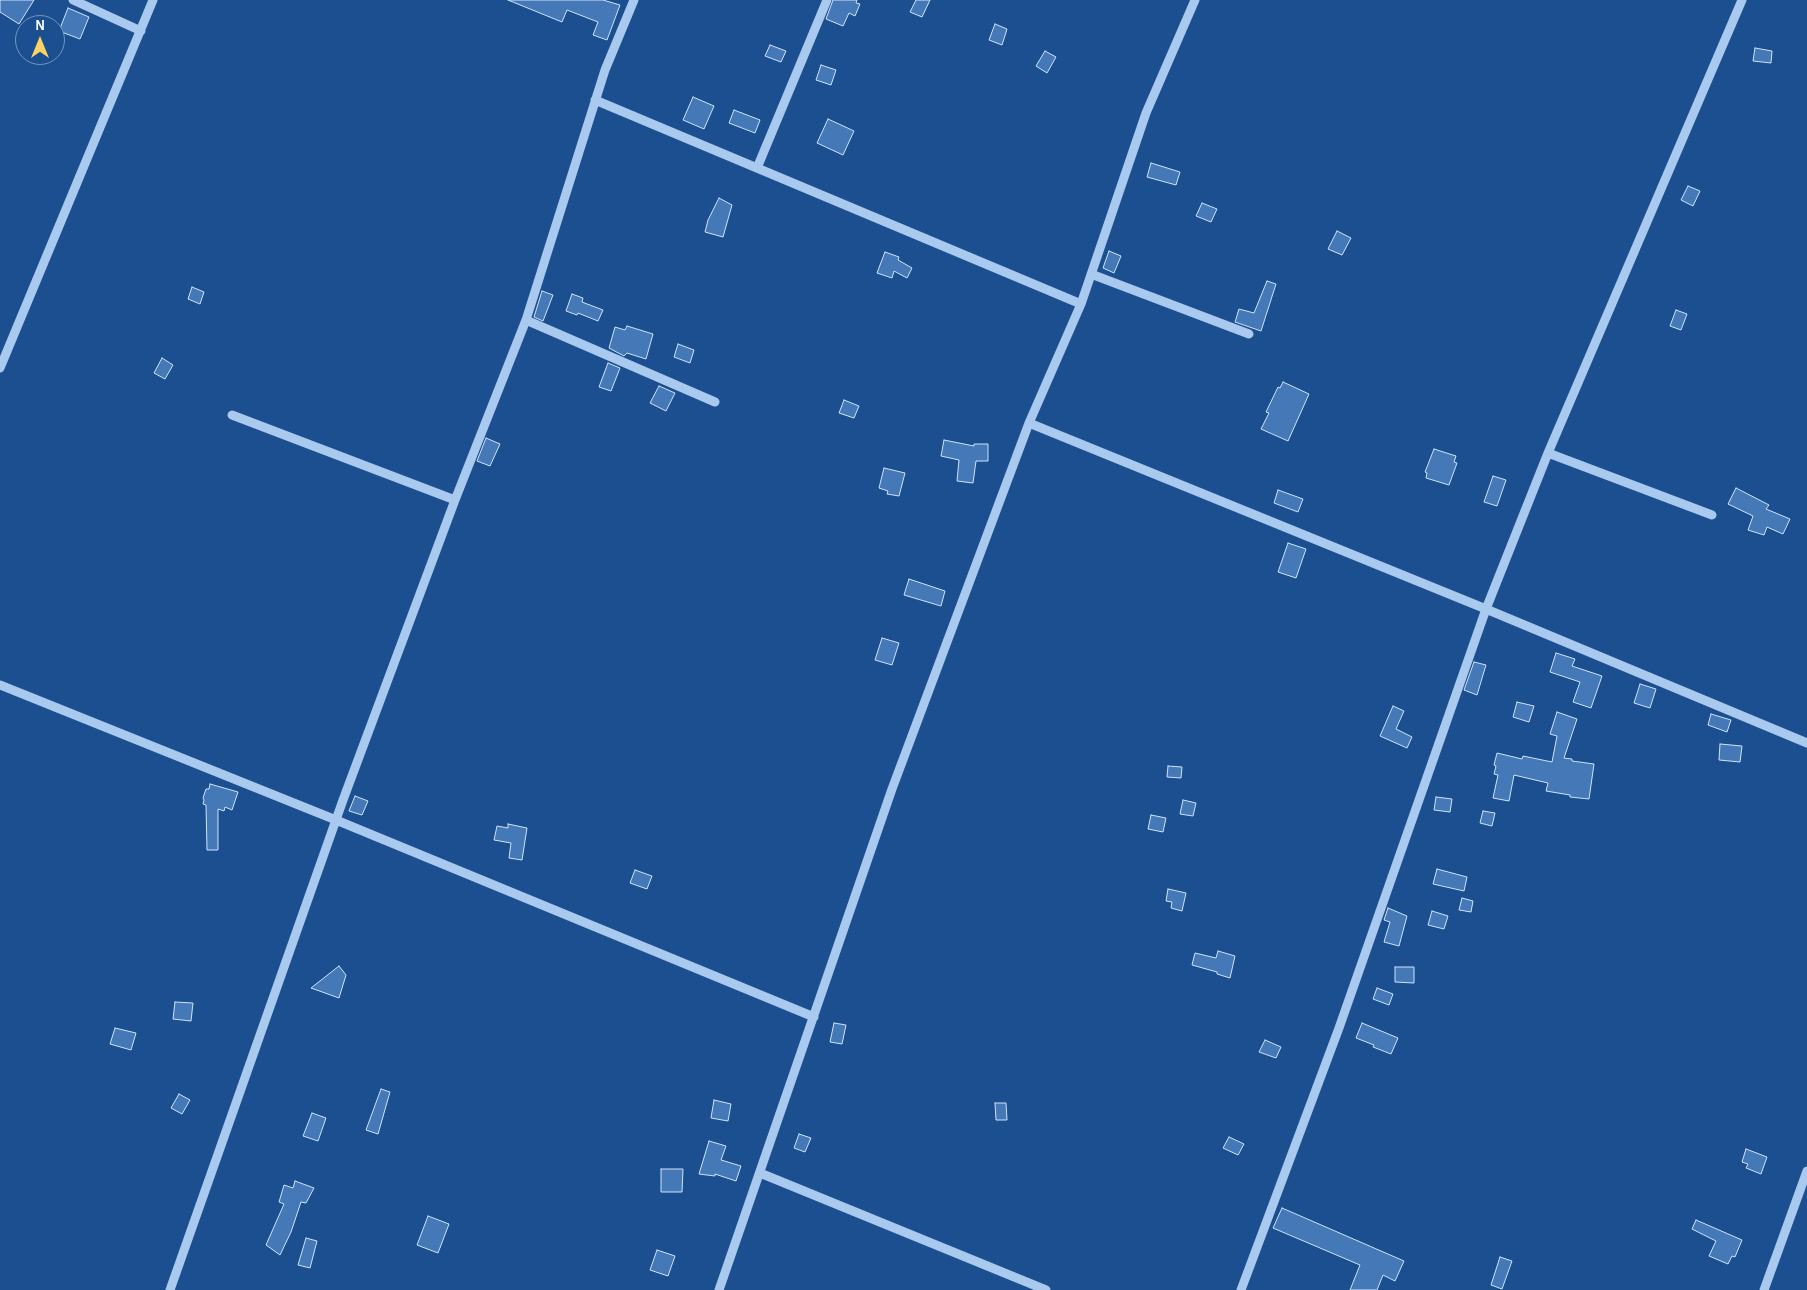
<!DOCTYPE html>
<html>
<head>
<meta charset="utf-8">
<style>
  body { margin:0 }
  #map { position:relative; width:1807px; height:1290px; overflow:hidden; background:#1b4f8f; font-family:"Alegreya Sans",sans-serif }
  canvas { display:block }
  .north { position:absolute; left:15px; top:15px; width:50px; height:50px; box-sizing:border-box; background:#1b4f8f; border:1px solid #7695bc; border-radius:50%; rotate:0deg; font-size:14px; font-weight:700; line-height:20px; text-align:center; color:#fff }
  .north::after { content:''; display:block; margin:auto; width:18px; height:22px; background:#ffd166; clip-path:polygon(50% 0,100% 100%,50% 72%,0 100%) }
</style>
</head>
<body>
<div id="map">
<canvas width="1807" height="1290"></canvas>
<div class="north">N</div>
</div>
<script>
const ctx = document.querySelector('canvas').getContext('2d');
ctx.lineJoin = 'round';
function paint(path, color) {
  ctx.fillStyle = color;
  ctx.fill(path, 'evenodd');
}
function shape(rows) {
  const path = new Path2D();
  for (const r of rows) {
    path.moveTo(r[0], r[1]);
    for (let i = 2; i < r.length; i += 2) path.lineTo(r[i], r[i + 1]);
  }
  return path;
}
function trace(path, color, width, dash) {
  ctx.strokeStyle = color;
  ctx.lineWidth = width;
  ctx.lineCap = dash ? 'butt' : 'round';
  ctx.setLineDash(dash || []);
  ctx.stroke(path);
}
const building = shape([
  [0,0,34,0,19,24,0,12,0,0],
  [508,0,603,0,620,5,607,40,593,35,598,22,567,10,562,22,508,0],
  [833,0,857,0,856,3,860,4,855,16,849,13,843,26,826,19,833,0],
  [916,0,930,0,922,17,910,12,916,0],
  [68,8,89,17,80,39,59,31,68,8],
  [995,24,1007,29,1002,45,989,40,995,24],
  [770,45,786,51,781,62,765,56,770,45],
  [1755,48,1772,51,1771,63,1753,61,1755,48],
  [1045,51,1056,57,1047,73,1036,66,1045,51],
  [821,65,836,70,831,85,816,80,821,65],
  [693,97,714,106,704,129,683,120,693,97],
  [734,110,760,120,755,133,729,123,734,110],
  [828,119,854,131,843,155,817,143,828,119],
  [1151,163,1180,172,1176,185,1147,177,1151,163],
  [1688,186,1700,191,1693,206,1681,200,1688,186],
  [719,198,732,205,723,237,705,232,708,220,719,198],
  [1202,203,1217,209,1211,222,1196,216,1202,203],
  [1337,231,1351,238,1342,255,1328,249,1337,231],
  [1109,251,1121,256,1114,273,1103,268,1109,251],
  [885,252,899,257,898,260,912,268,907,278,894,271,892,278,877,273,885,252],
  [1267,281,1276,284,1261,331,1235,322,1239,309,1254,313,1267,281],
  [192,287,204,292,200,304,188,299,192,287],
  [542,291,553,295,543,321,534,317,542,291],
  [572,294,583,298,582,302,603,310,598,321,578,313,577,315,566,311,572,294],
  [1676,310,1687,314,1681,330,1670,326,1676,310],
  [627,326,653,334,646,359,627,353,624,356,609,348,615,327,625,330,627,326],
  [678,344,694,350,690,363,674,357,678,344],
  [162,358,173,365,165,379,154,373,162,358],
  [608,363,620,368,611,391,599,387,608,363],
  [1283,382,1309,394,1288,441,1261,429,1269,413,1266,412,1278,387,1280,388,1283,382],
  [659,386,675,393,666,411,650,403,659,386],
  [844,400,859,406,854,418,839,413,844,400],
  [486,438,500,444,490,466,477,461,486,438],
  [944,440,974,446,974,444,988,444,988,461,976,461,973,483,957,481,959,460,941,456,944,440],
  [1434,449,1456,456,1454,462,1457,463,1449,485,1426,478,1427,473,1425,472,1434,449],
  [884,468,905,473,899,496,887,494,888,491,879,488,884,468],
  [1493,476,1506,480,1497,506,1484,502,1493,476],
  [1736,488,1769,505,1766,509,1790,519,1783,534,1767,527,1764,535,1748,530,1753,516,1728,504,1736,488],
  [1278,490,1303,499,1298,512,1274,503,1278,490],
  [1288,543,1306,549,1296,578,1278,572,1288,543],
  [909,579,945,591,941,606,904,595,909,579],
  [882,638,899,643,892,665,875,660,882,638],
  [1556,653,1575,659,1572,666,1602,676,1591,708,1573,702,1580,682,1550,672,1556,653],
  [1474,662,1486,665,1477,695,1464,690,1474,662],
  [1640,684,1656,689,1650,708,1634,703,1640,684],
  [1517,702,1534,706,1529,722,1513,717,1517,702],
  [1393,706,1404,711,1396,729,1412,737,1407,748,1380,736,1393,706],
  [1557,712,1577,719,1564,758,1572,759,1572,761,1594,764,1589,799,1570,797,1570,795,1546,791,1548,783,1514,775,1509,801,1493,798,1498,775,1494,774,1496,766,1494,765,1497,753,1522,759,1523,756,1552,762,1557,736,1550,734,1557,712],
  [1711,714,1731,720,1727,732,1708,725,1711,714],
  [1720,744,1742,746,1740,762,1719,760,1720,744],
  [1168,766,1182,767,1181,778,1167,777,1168,766],
  [210,784,238,792,232,810,225,807,224,811,218,809,218,850,207,850,206,805,203,804,204,800,203,798,206,789,209,789,210,784],
  [355,796,368,801,362,815,349,811,355,796],
  [1436,797,1452,799,1450,812,1434,810,1436,797],
  [1183,800,1196,803,1193,816,1180,814,1183,800],
  [1483,811,1495,813,1492,826,1480,823,1483,811],
  [1151,815,1166,818,1163,832,1148,829,1151,815],
  [508,824,527,828,522,860,509,858,511,843,494,840,497,826,508,828,508,824],
  [1437,869,1467,877,1464,891,1433,884,1437,869],
  [635,870,652,876,647,889,630,883,635,870],
  [1168,889,1186,893,1182,911,1171,908,1172,902,1166,901,1168,889],
  [1462,898,1473,901,1471,912,1459,910,1462,898],
  [1388,908,1407,916,1399,946,1384,942,1390,922,1384,920,1388,908],
  [1432,911,1448,916,1444,929,1428,925,1432,911],
  [1218,951,1235,956,1230,978,1217,974,1217,972,1192,965,1195,953,1216,958,1218,951],
  [339,966,346,975,339,998,311,988,339,966],
  [1395,967,1414,967,1414,983,1395,982,1395,967],
  [1377,988,1393,994,1389,1005,1373,999,1377,988],
  [175,1002,193,1003,191,1021,173,1019,175,1002],
  [834,1023,846,1025,842,1044,830,1042,834,1023],
  [1362,1023,1398,1038,1391,1054,1373,1047,1374,1045,1356,1038,1362,1023],
  [115,1028,136,1033,131,1050,110,1044,115,1028],
  [1265,1040,1281,1047,1276,1058,1259,1052,1265,1040],
  [381,1089,390,1092,378,1134,366,1130,381,1089],
  [179,1094,190,1100,182,1114,171,1108,179,1094],
  [714,1100,731,1104,728,1121,711,1118,714,1100],
  [995,1103,1006,1103,1007,1120,996,1120,995,1103],
  [312,1113,326,1118,318,1141,303,1136,312,1113],
  [799,1134,811,1138,805,1152,794,1148,799,1134],
  [1229,1137,1244,1144,1238,1155,1223,1148,1229,1137],
  [709,1141,726,1146,721,1160,741,1166,736,1181,715,1174,715,1176,699,1174,709,1141],
  [1746,1149,1767,1157,1761,1174,1746,1168,1748,1164,1742,1162,1746,1149],
  [661,1169,683,1169,682,1192,661,1192,661,1169],
  [295,1181,314,1188,306,1203,301,1202,291,1232,280,1255,266,1245,284,1204,279,1202,284,1185,293,1188,295,1181],
  [1282,1208,1404,1261,1395,1281,1383,1275,1377,1290,1350,1290,1360,1265,1273,1228,1282,1208],
  [428,1216,449,1224,438,1253,417,1245,428,1216],
  [1696,1220,1742,1240,1735,1257,1732,1256,1728,1264,1709,1256,1716,1241,1692,1229,1696,1220],
  [306,1238,317,1241,310,1268,298,1265,306,1238],
  [657,1250,675,1256,668,1276,650,1270,657,1250],
  [1500,1257,1512,1261,1502,1289,1491,1285,1500,1257]
]);
const minor = shape([
  [73,0,141,31],
  [595,100,1081,304],
  [757,168,827,0],
  [1091,274,1249,334],
  [526,320,715,402],
  [0,368,153,0],
  [232,415,455,500],
  [1029,423,1486,609,1807,743],
  [1548,453,1712,515],
  [0,685,336,820,814,1017],
  [760,1173,1046,1290],
  [170,1290,343,800,455,500,526,320,605,70,634,0],
  [719,1290,892,789,1029,423,1081,304,1146,113,1195,0],
  [1241,1290,1339,1028,1486,609,1548,453,1742,0],
  [1764,1290,1807,1171]
]);
paint(building, '#4478b7');
trace(building, '#cfe3fa', 1);
trace(minor, '#a9c9ee', 9);
</script>
</body>
</html>
